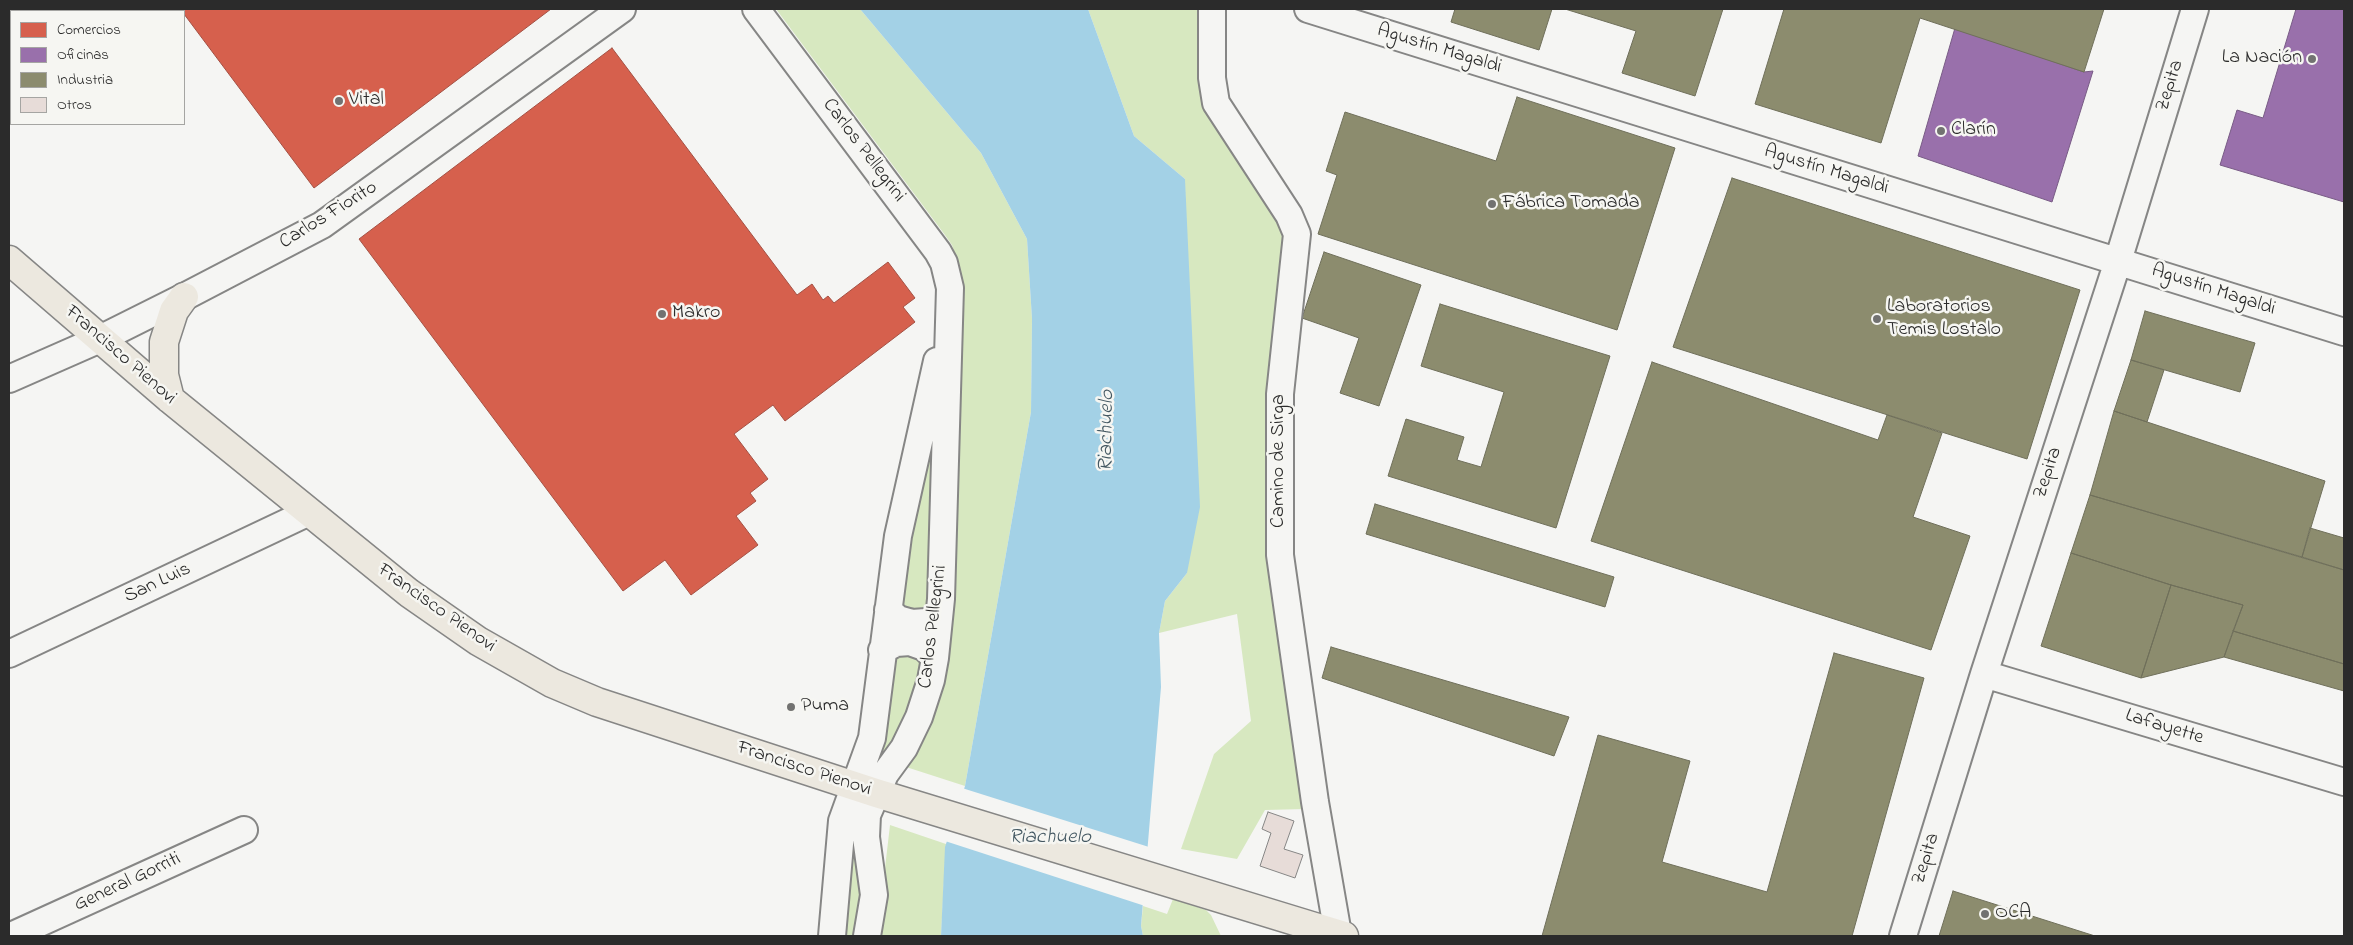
<!DOCTYPE html>
<html>
<head>
<meta charset="utf-8">
<style>
  body { margin:0 }
  #map { position:relative; width:2353px; height:945px; overflow:hidden; background:#f5f5f3; font-family:"Indie Flower",sans-serif }
  canvas { display:block }
  .frame { position:absolute; inset:0; border:10px solid #2b2b2b; pointer-events:none }
  .legend { position:absolute; left:10px; top:10px; width:175px; height:115px; box-sizing:border-box; background:#f6f6f2; border:1px solid #a5a5a2; margin:0; padding:6px 9px; list-style:none; font-size:15px; color:#2b2b2b }
  .legend li { display:flex; align-items:center; gap:10px; height:25px }
  .legend b { width:25px; border:1px solid #a5a5a2 }
</style>
</head>
<body>
<div id="map">
<canvas width="2353" height="945"></canvas>
<div class="frame"></div>
<ul class="legend">
<li><b style="height:14px;background:#d6604d"></b>Comercios</li>
<li><b style="height:14px;background:#9970ab"></b>Oficinas</li>
<li><b style="height:14px;background:#8c8c6e"></b>Industria</li>
<li><b style="height:14px;background:#e7dcd8"></b>Otros</li>
</ul>
</div>
<script>
const ctx = document.querySelector('canvas').getContext('2d');
ctx.lineJoin = 'round';
function paint(path, color) {
  ctx.fillStyle = color;
  ctx.fill(path, 'evenodd');
}
function shape(rows) {
  const path = new Path2D();
  for (const r of rows) {
    path.moveTo(r[0], r[1]);
    for (let i = 2; i < r.length; i += 2) path.lineTo(r[i], r[i + 1]);
  }
  return path;
}
function trace(path, color, width, dash) {
  ctx.strokeStyle = color;
  ctx.lineWidth = width;
  ctx.lineCap = dash ? 'butt' : 'round';
  ctx.setLineDash(dash || []);
  ctx.stroke(path);
}
function write(font, color, halo, rows, align = 'center') {
  ctx.font = font + ' "Indie Flower",sans-serif';
  ctx.lineWidth = 5;
  ctx.setLineDash([]);
  ctx.textBaseline = 'middle';
  ctx.strokeStyle = halo;
  ctx.fillStyle = color;
  for (const [text, x, y, turn = 0] of rows) {
    ctx.save();
    ctx.translate(x, y);
    ctx.rotate((+turn || 0) * Math.PI / 180);
    ctx.textAlign = isNaN(turn) ? turn : align;
    if (halo) ctx.strokeText(text, 0, 0);
    ctx.fillText(text, 0, 0);
    ctx.restore();
  }
}
const green = shape([
  [776,9,860,9,981,153,1027,239,1032,319,1031,412,965,786,903,766,928,724,959,322,959,267,952,245,945,235],
  [1088,9,1204,9,1201,45,1285,227,1269,390,1306,809,1265,810,1237,859,1181,849,1214,754,1251,721,1237,614,1159,633,1165,601,1187,573,1185,179,1134,136],
  [934,376,935,658,885,774,867,936,832,936],
  [890,825,946,844,941,936,875,936,879,920],
  [1173,899,1206,910,1211,915,1221,936,1143,936,1141,926,1143,906,1167,914]
]);
const water = shape([
  [860,9,1088,9,1134,136,1185,179,1200,507,1187,573,1165,601,1159,633,1161,687,1141,926,1143,936,941,936,945,847,965,786,1031,412,1032,319,1027,239,981,153]
]);
const pier = shape([
  [962,788,1149,847,1145,906,945,841]
]);
const shops = shape([
  [180,9,551,9,314,188,184,14,184,11,180,9],
  [612,48,797,295,812,284,823,300,828,296,834,303,888,262,915,298,903,307,915,322,785,421,773,405,734,434,768,479,750,493,756,501,736,516,758,545,691,595,665,560,623,591,359,239,612,48]
]);
const offices = shape([
  [2296,9,2344,9,2344,202,2220,165,2237,110,2263,118,2296,9],
  [1955,28,2084,72,2093,71,2052,202,1918,156,1955,28]
]);
const industry = shape([
  [1455,9,1552,9,1539,50,1451,22,1455,9],
  [1565,9,1723,9,1695,96,1622,73,1636,31,1565,9],
  [1784,9,2104,9,2084,72,1920,18,1881,143,1755,104,1784,9],
  [1517,97,1675,148,1617,330,1318,234,1337,175,1326,171,1345,112,1496,161,1517,97],
  [1732,178,2080,290,2027,459,1673,347,1732,178],
  [1324,252,1421,285,1379,406,1340,393,1359,338,1302,318,1324,252],
  [1440,304,1610,356,1556,528,1388,476,1406,419,1464,437,1457,460,1481,467,1504,392,1421,366,1440,304],
  [2145,311,2255,343,2240,392,2131,360,2145,311],
  [2131,360,2164,370,2147,422,2114,411,2131,360],
  [1652,362,1878,440,1887,415,1942,433,1913,517,1970,536,1931,650,1591,541,1652,362],
  [2114,411,2325,481,2302,557,2090,495,2114,411],
  [2090,495,2344,570,2344,664,2233,631,2243,605,2171,585,2071,553,2090,495],
  [1375,504,1614,577,1605,607,1366,534,1375,504],
  [2310,528,2344,538,2344,570,2302,557,2310,528],
  [2071,553,2171,585,2141,678,2041,646,2071,553],
  [2171,585,2243,605,2224,657,2141,678,2171,585],
  [2233,631,2344,664,2344,691,2224,657,2233,631],
  [1331,647,1569,717,1554,756,1322,678,1331,647],
  [1834,653,1924,678,1852,936,1542,936,1598,735,1690,761,1662,862,1767,892,1834,653],
  [1953,891,2095,936,1939,936,1953,891]
]);
const building = shape([
  [1268,812,1294,821,1284,849,1303,855,1295,878,1260,866,1271,833,1262,829,1268,812]
]);
const minor = shape([
  [756,9,938,252,944,263,950,288,941,599,935,658,931,680,919,717,904,748,885,774,867,815,866,837,874,895,867,936],
  [1212,9,1212,78,1216,103,1289,215,1297,234,1280,394,1280,555,1315,802,1338,934],
  [1308,9,2344,332],
  [9,379,100,339,184,297,322,225,622,9],
  [888,610,898,619,912,623,926,622,939,616],
  [882,650,896,643,910,642,924,647,935,658],
  [9,654,307,513],
  [1984,674,2344,782],
  [11,936,244,830],
  [832,936,842,821,872,738,898,536,937,361],
  [1903,936,1984,674,2118,261,2195,9]
]);
const major = shape([
  [9,260,170,399,409,593,478,641,552,683,597,702,876,793,1344,936],
  [170,399,164,375,164,342,174,311,184,297]
]);
const markers = [
  [2312,59,5,"#727271"],
  [339,101,5,"#727271"],
  [1941,131,5,"#727271"],
  [1492,204,5,"#727271"],
  [662,314,5,"#727271"],
  [1877,319,5,"#727271"],
  [791,707,5,"#727271"],
  [1985,914,5,"#727271"]
];
const streetNames = [
  ["Agustín Magaldi",1439,50,17],
  ["Zepita",2171,86,-73],
  ["Carlos Pellegrini",863,151,53],
  ["Agustín Magaldi",1826,171,17],
  ["Carlos Fiorito",329,216,-32],
  ["Agustín Magaldi",2213,291,18],
  ["Francisco Pienovi",120,356,41],
  ["Camino de Sirga",1280,461,-90],
  ["Zepita",2049,473,-72],
  ["San Luis",158,584,-25],
  ["Francisco Pienovi",436,609,35],
  ["Carlos Pellegrini",934,627,-83],
  ["Lafayette",2164,728,17],
  ["Francisco Pienovi",804,770,18],
  ["Zepita",1927,859,-73],
  ["General Gorriti",128,883,-25]
];
const poiNames = [
  ["La Nación",2302,59,"right"],
  ["Vital",349,101],
  ["Clarín",1951,131],
  ["Fábrica Tomada",1502,204],
  ["Laboratorios",1887,308],
  ["Temis Lostalo",1887,331],
  ["Makro",672,314],
  ["Puma",801,707],
  ["OCA",1995,914]
];
const waterNames = [
  ["Riachuelo",1108,431,-89],
  ["Riachuelo",1050,839]
];
paint(green, '#d7e8c0');
paint(water, '#a3d1e6');
paint(pier, '#f5f5f3');
paint(shops, '#d6604d');
trace(shops, '#a35043', 1);
paint(offices, '#9970ab');
trace(offices, '#785b85', 1);
paint(industry, '#8c8c6e');
trace(industry, '#6f6f5a', 1);
paint(building, '#e7dcd8');
trace(building, '#868685', 1);
trace(minor, '#868685', 30);
trace(major, '#868685', 31);
trace(minor, '#f5f5f3', 26);
trace(major, '#ece8df', 28);
for (const [x, y, r, color] of markers) {
  const dot = new Path2D();
  dot.arc(x, y, r, 0, 2 * Math.PI);
  ctx.fillStyle = color;
  ctx.fill(dot);
  trace(dot, '#f6f6f2', 2);
}
write('20px', '#2b2b2b', '#f6f6f2', streetNames);
write('20px', '#2b2b2b', '#f6f6f2', poiNames, 'left');
write('italic 21px', '#445862', '#f6f6f2', waterNames);
</script>
</body>
</html>
